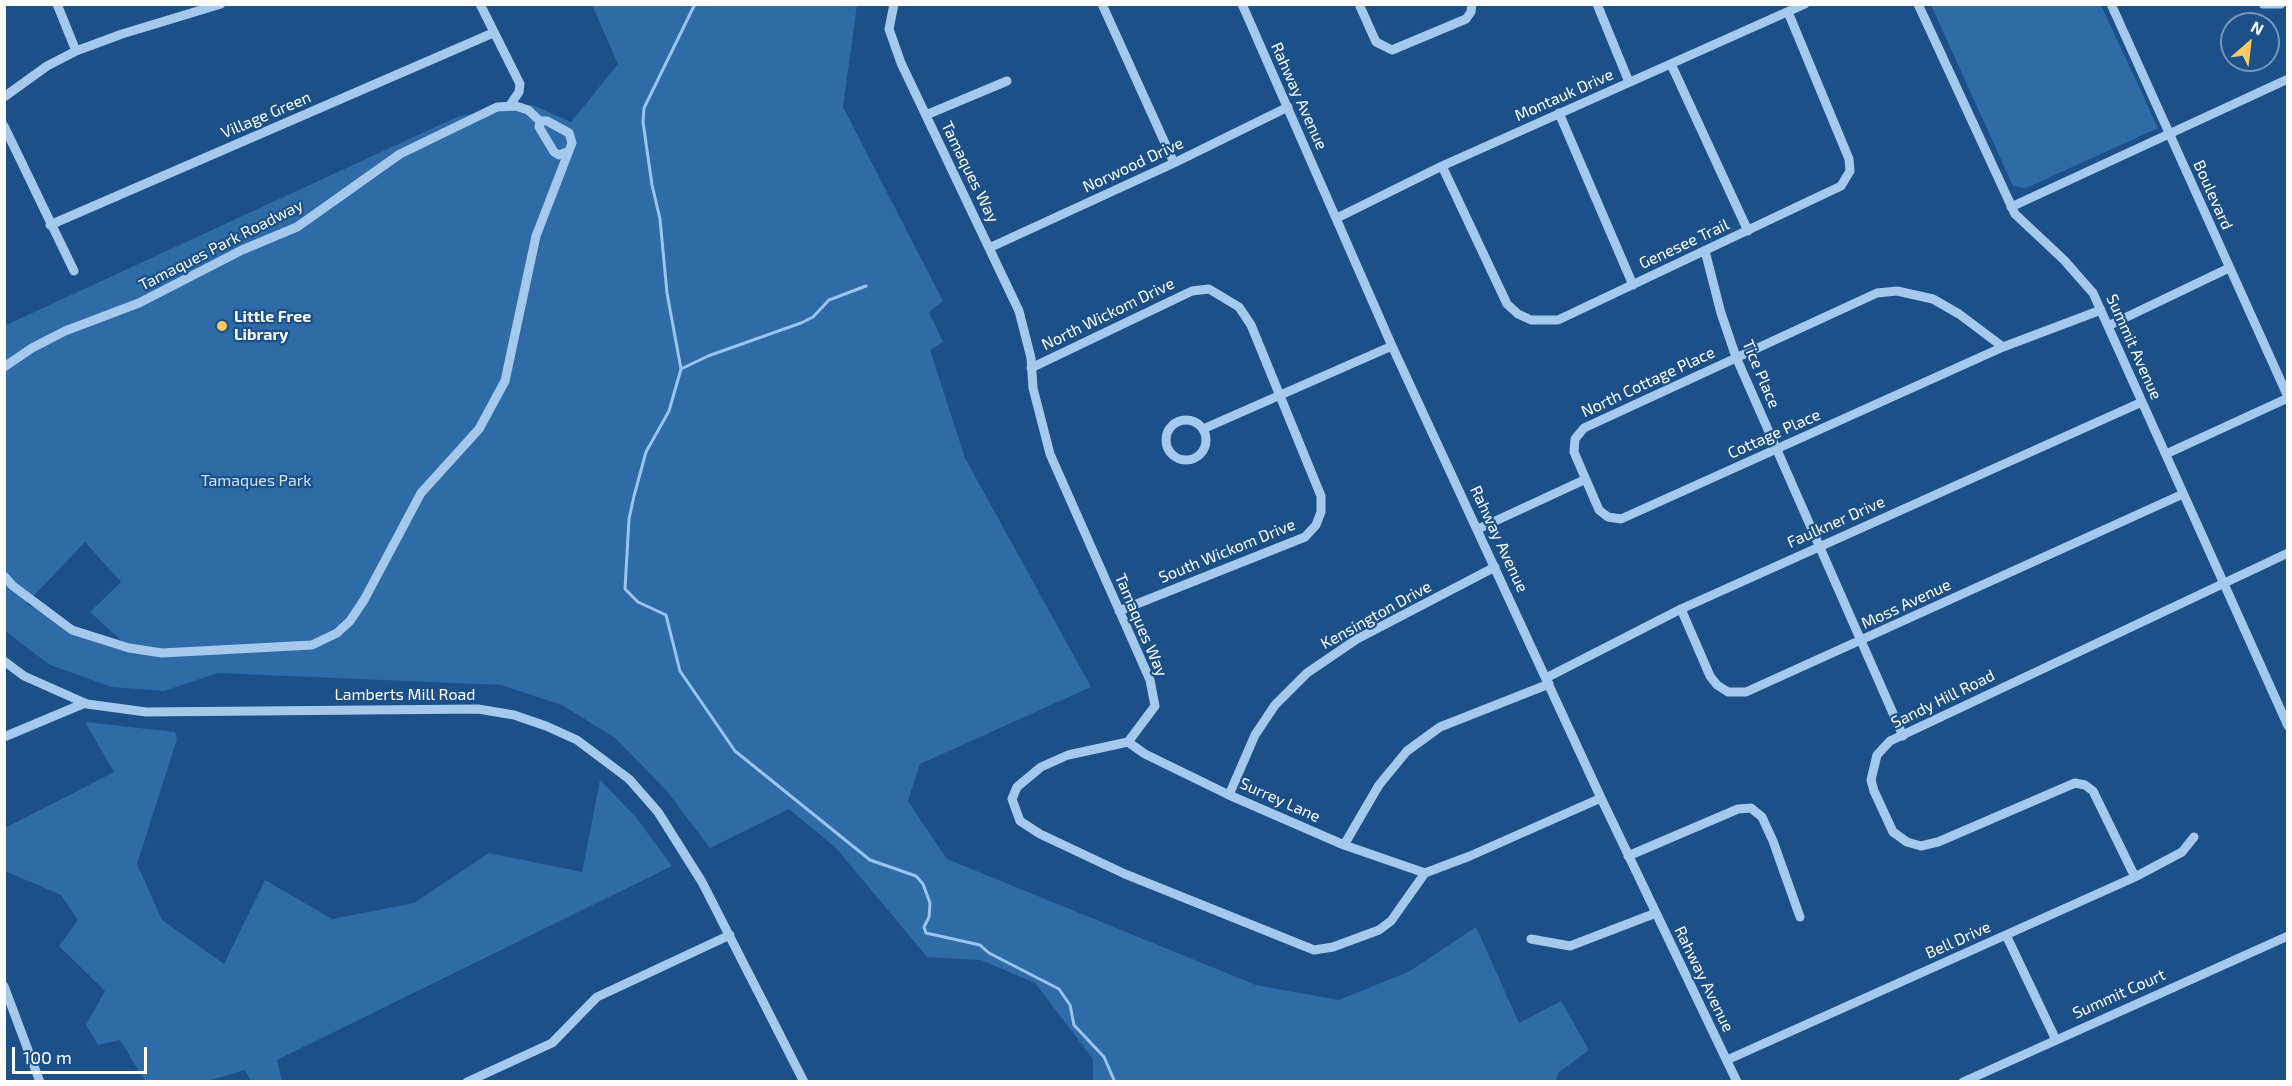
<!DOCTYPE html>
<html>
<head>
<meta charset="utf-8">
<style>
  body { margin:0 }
  #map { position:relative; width:2292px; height:1086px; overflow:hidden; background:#1b5089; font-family:"Exo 2",sans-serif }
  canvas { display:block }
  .frame { position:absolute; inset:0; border:6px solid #fff; pointer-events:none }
  .north { position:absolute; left:2220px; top:12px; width:60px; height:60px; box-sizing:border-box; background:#1b5089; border:2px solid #7696b8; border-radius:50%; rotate:28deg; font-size:16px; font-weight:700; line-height:24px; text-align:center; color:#fff }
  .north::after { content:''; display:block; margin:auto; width:21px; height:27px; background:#fdca62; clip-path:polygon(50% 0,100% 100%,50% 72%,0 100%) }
  .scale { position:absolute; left:12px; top:1047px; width:135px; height:27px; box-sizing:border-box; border:3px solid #fff; border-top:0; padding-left:8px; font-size:18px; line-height:21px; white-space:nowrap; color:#fff; -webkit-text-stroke:4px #1b5089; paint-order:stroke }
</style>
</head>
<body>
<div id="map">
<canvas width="2292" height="1086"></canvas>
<div class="frame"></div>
<div class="north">N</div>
<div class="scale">100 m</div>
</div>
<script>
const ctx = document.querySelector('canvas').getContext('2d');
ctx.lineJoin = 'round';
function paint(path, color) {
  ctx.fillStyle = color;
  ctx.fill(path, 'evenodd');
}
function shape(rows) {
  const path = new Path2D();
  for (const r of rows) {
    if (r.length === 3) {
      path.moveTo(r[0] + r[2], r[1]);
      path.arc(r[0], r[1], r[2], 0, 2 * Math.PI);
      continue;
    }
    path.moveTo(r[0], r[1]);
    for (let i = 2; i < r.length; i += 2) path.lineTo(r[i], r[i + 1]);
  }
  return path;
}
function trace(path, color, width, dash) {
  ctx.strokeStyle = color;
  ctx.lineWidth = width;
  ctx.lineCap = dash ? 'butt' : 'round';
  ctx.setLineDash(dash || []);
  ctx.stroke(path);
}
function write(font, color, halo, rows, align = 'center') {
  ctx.font = font + ' "Exo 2",sans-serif';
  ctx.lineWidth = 4.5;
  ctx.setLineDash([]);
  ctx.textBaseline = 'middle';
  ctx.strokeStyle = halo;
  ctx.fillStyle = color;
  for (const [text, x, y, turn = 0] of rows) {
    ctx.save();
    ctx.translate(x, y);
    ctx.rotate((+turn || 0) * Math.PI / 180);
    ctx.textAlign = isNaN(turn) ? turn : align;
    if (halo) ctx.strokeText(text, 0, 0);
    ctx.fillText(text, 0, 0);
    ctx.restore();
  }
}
const green = shape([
  [592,5,857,5,843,107,943,301,929,312,943,342,930,350,965,458,1091,687,920,764,908,801,947,859,1256,985,1339,1000,1410,971,1476,927,1519,1023,1561,1001,1589,1050,1558,1073,1556,1081,1093,1081,1093,1059,1035,983,981,960,927,957,836,848,789,809,710,848,666,790,615,738,562,705,501,685,218,673,164,691,112,687,50,665,5,631,4,326,457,117,510,105,533,105,571,122,618,64],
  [85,542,121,582,90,612,138,656,26,604],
  [1931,5,2101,5,2158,128,2026,188,2013,186],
  [85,722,175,732,177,739,137,864,162,920,224,964,265,880,332,919,414,903,489,853,582,872,600,780,635,816,672,866,277,1060,282,1081,251,1081,245,1070,208,1081,145,1081,120,1040,98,1045,86,1025,105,991,59,946,78,920,61,895,5,871,5,828,114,772]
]);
const stream = shape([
  [695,4,644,108,643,122,652,185,660,219,667,293,681,369,669,411,646,452,634,496,629,519,625,589,638,602,666,615,680,671,735,751,870,860,916,876,923,884,930,903,929,917,924,927,926,933,980,945,989,953,1059,989,1070,1005,1074,1025,1104,1057,1115,1082],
  [681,369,708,356,801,323,813,317,829,300,866,286]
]);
const minor = shape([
  [57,4,76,51],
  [480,4,520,84,519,92,510,105],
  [894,4,889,29,901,63,1019,311,1031,358,1033,388,1050,454,1150,680,1155,706,1128,742,1068,755,1041,767,1017,787,1012,799,1020,821,1040,834,1125,874,1314,950,1333,947,1379,930,1391,921,1425,873],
  [1102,4,1174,163],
  [1242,4,1392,346,1601,798,1737,1082],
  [1359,4,1376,42,1392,50,1466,19,1471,12,1472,4],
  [1597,4,1629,82],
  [1918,4,2015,214,2064,260,2093,293,2288,726],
  [2111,4,2288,397],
  [2263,4,2281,4],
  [1671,64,1748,231],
  [4,97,47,66,76,51,122,34,221,4],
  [1559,113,1633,285],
  [926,115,1007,81],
  [4,126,74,271],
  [1442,166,1507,304,1518,314,1531,320,1558,320,1841,186,1850,171,1849,159,1788,12],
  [2011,207,2288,79],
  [1337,218,1442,166,1805,4],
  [50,225,493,33],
  [989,248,1174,163,1288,107],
  [1705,251,1721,313,1736,357,1903,736],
  [2108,326,2229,268],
  [2003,347,1959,314,1933,299,1897,291,1877,293,1584,428,1575,439,1574,452,1599,510,1608,517,1621,519,2003,347,2101,310],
  [4,367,32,348,65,331,139,303,242,250,297,227,400,154,497,107,516,106,528,110,540,121,539,127,554,152,559,155,567,152],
  [1031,368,1192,291,1209,289,1239,307,1251,325,1321,496,1321,512,1316,525,1305,537,1119,611],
  [1186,440,20],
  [1203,429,1392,346],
  [2166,454,2288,398],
  [1478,529,1584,480],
  [4,576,13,586,72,630,129,648,162,653,312,645,337,633,350,621,364,600,421,493,479,429,505,381,536,236,572,143,569,133,547,121,540,121],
  [1681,609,1710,676,1717,685,1728,692,1746,692,2183,494],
  [4,661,24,676,87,704,146,712,478,709,514,715,546,726,577,740,629,779,658,812,702,882,804,1082],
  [1546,678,1681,609,2142,402],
  [4,737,85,703],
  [1128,742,1145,754,1229,795,1344,845,1425,873],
  [1229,795,1255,735,1275,705,1307,673,1357,639,1495,567],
  [1344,845,1379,785,1407,751,1440,727,1549,684],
  [1628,856,1738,809,1751,808,1762,817,1773,841,1800,917],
  [1425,873,1470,856,1601,798],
  [2135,877,2093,791,2085,785,2075,783,1938,842,1921,846,1907,842,1893,832,1874,791,1871,780,1877,755,1890,741,2288,553],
  [2006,935,2055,1038],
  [1531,939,1570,946,1656,913],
  [4,986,40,1082],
  [1727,1060,2135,877,2182,852,2194,837],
  [467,1082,552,1043,597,997,730,935],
  [1963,1082,2288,936]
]);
const markers = [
  [222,326,6,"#fdca62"]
];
const streetNames = [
  ["Montauk Drive",1564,95,-24],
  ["Rahway Avenue",1299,96,66],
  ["Village Green",266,115,-23],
  ["Norwood Drive",1133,165,-25],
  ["Tamaques Way",970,172,64],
  ["Boulevard",2213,195,66],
  ["Genesee Trail",1684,244,-25],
  ["Tamaques Park Roadway",221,245,-27],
  ["North Wickom Drive",1108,314,-26],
  ["Summit Avenue",2134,347,66],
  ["Tice Place",1761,374,67],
  ["North Cottage Place",1648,382,-25],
  ["Cottage Place",1774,434,-24],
  ["Faulkner Drive",1836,522,-24],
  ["Rahway Avenue",1499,539,65],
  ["South Wickom Drive",1227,551,-22],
  ["Moss Avenue",1906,604,-25],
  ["Kensington Drive",1376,615,-29],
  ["Tamaques Way",1141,625,67],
  ["Lamberts Mill Road",405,695],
  ["Sandy Hill Road",1943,699,-26],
  ["Surrey Lane",1280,800,24],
  ["Bell Drive",1958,940,-24],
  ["Rahway Avenue",1704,979,64],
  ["Summit Court",2119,994,-24]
];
const poiNames = [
  ["Little Free",234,317],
  ["Library",234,335]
];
const parkNames = [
  ["Tamaques Park",256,481]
];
paint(green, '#2e6ba7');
trace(stream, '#98c4ee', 3);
trace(minor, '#a5c9ec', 9);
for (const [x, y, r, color] of markers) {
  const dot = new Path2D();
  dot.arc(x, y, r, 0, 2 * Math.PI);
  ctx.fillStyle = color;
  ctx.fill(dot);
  trace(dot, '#1b5089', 2);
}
write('16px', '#fff', '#1b5089', streetNames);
write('bold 16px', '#fff', '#1b5089', poiNames, 'left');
write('16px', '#cbe2f9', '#1b5089', parkNames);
</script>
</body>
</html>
